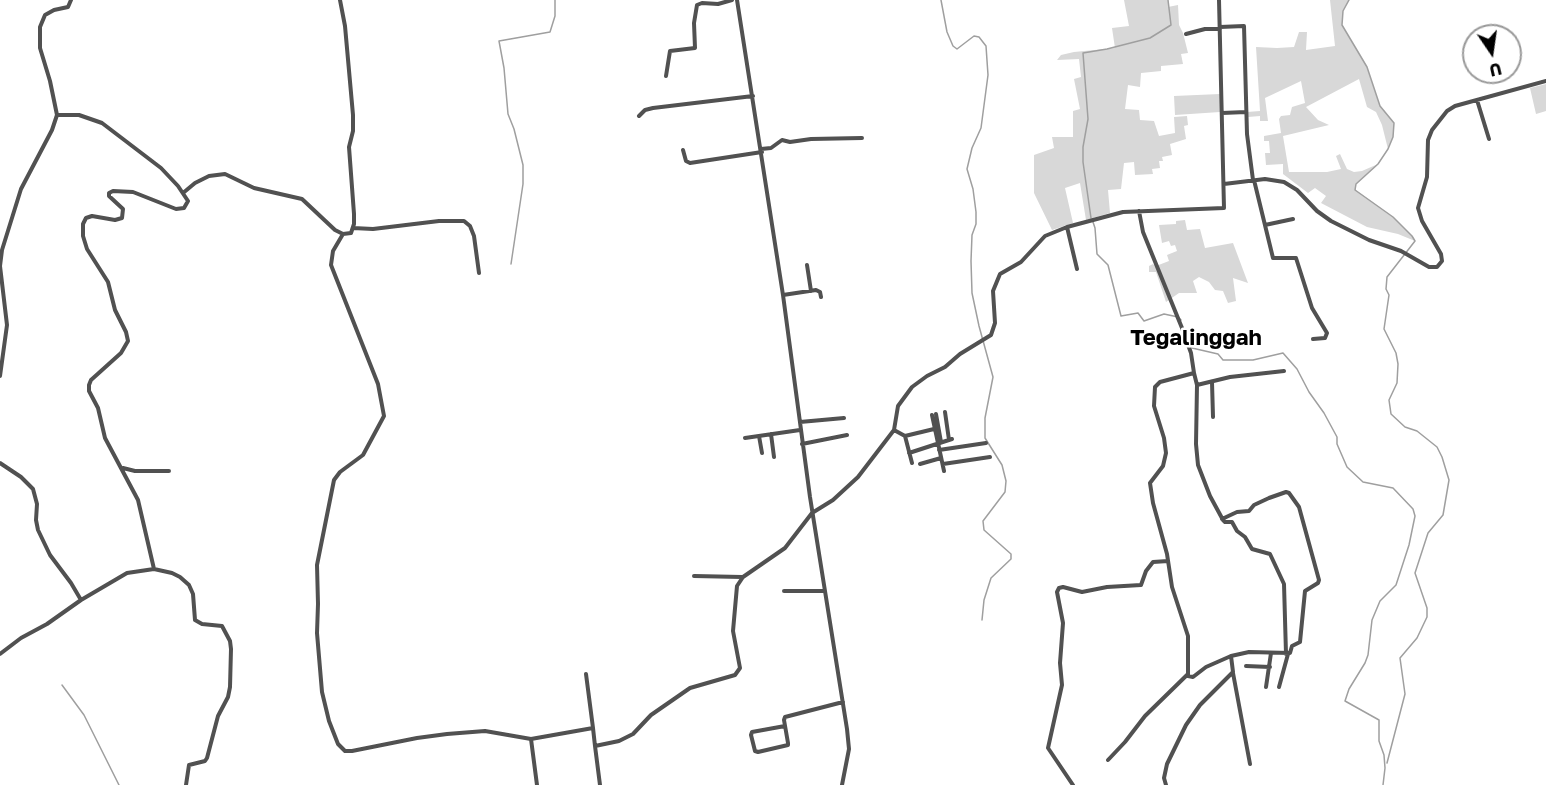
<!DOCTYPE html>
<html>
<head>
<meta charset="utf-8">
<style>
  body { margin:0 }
  #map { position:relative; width:1546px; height:785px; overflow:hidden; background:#fff; font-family:"Golos Text",sans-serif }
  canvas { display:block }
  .north { position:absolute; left:1462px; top:24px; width:60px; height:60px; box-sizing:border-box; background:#fff; border:2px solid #999; border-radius:50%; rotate:167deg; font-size:16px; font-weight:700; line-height:24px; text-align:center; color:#000 }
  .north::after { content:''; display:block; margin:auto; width:21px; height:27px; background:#000; clip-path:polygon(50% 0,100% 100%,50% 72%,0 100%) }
</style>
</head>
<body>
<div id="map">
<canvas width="1546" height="785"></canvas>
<div class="north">U</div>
</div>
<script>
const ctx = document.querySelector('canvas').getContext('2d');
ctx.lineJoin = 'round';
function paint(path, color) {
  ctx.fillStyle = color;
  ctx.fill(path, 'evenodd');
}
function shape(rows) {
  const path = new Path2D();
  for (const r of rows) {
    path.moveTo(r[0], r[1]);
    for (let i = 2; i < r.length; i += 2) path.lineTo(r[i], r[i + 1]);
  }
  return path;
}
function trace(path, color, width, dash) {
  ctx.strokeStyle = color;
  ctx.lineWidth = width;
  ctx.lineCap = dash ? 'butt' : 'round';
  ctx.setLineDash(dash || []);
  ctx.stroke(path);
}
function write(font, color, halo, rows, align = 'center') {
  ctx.font = font + ' "Golos Text",sans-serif';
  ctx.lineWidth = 5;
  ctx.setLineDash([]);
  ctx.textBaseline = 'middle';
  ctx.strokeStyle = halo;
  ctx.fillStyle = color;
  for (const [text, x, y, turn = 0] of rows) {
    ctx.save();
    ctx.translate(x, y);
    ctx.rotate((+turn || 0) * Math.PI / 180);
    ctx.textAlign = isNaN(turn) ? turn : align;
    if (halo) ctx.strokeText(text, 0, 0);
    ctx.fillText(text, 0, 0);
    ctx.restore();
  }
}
const green = shape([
  [1124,0,1168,0,1168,7,1178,5,1179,25,1183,33,1188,53,1181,54,1183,64,1161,66,1161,71,1141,73,1140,87,1128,85,1125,109,1139,110,1140,120,1154,121,1159,136,1175,133,1174,117,1187,116,1188,125,1184,126,1186,139,1170,144,1172,155,1162,157,1163,161,1159,161,1160,168,1152,169,1153,174,1135,175,1134,162,1124,163,1121,189,1108,190,1110,213,1086,220,1080,183,1065,188,1073,223,1052,230,1034,193,1034,155,1054,148,1052,137,1073,137,1073,111,1080,109,1074,79,1081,77,1079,59,1057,60,1061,55,1074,52,1115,48,1112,28,1129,26],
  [1330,0,1349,0,1343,11,1342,25,1367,67,1380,106,1394,123,1393,137,1388,149,1382,125,1376,112,1367,107,1359,79,1306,107,1318,120,1329,125,1283,136,1289,172,1327,172,1341,169,1336,156,1340,154,1347,169,1354,172,1362,171,1378,164,1356,184,1356,190,1393,217,1412,236,1415,241,1398,234,1367,227,1321,203,1326,196,1315,188,1308,193,1283,174,1283,164,1266,165,1265,153,1270,153,1269,141,1264,141,1264,136,1281,133,1279,119,1281,116,1290,115,1292,107,1305,103,1301,81,1265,98,1268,121,1260,121,1260,116,1248,117,1247,112,1260,111,1256,47,1277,48,1294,47,1299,32,1307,32,1306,50,1335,46],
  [1546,84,1546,111,1536,114,1530,88],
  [1220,94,1220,112,1175,115,1174,96],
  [1185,220,1187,230,1200,229,1205,248,1233,243,1248,283,1233,278,1236,301,1228,303,1223,291,1215,290,1209,282,1199,277,1193,281,1197,293,1179,293,1166,302,1156,272,1149,272,1149,266,1153,264,1156,266,1169,261,1167,255,1177,251,1175,245,1171,246,1169,241,1162,243,1159,225,1176,224,1176,221]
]);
const stream = shape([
  [941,0,947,32,953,46,957,49,974,36,979,37,986,46,988,75,981,128,972,148,967,169,973,189,976,212,976,224,972,235,971,261,972,293,979,326,993,377,985,418,985,438,1002,465,1006,481,1005,492,983,521,984,530,1011,554,1011,559,991,578,984,600,982,620],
  [1349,0,1343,11,1342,25,1367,67,1380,106,1394,123,1393,137,1388,149,1378,164,1356,184,1355,190,1393,217,1412,236,1415,241,1387,277,1386,289,1389,295,1384,329,1396,353,1398,364,1397,383,1389,400,1391,414,1405,427,1417,431,1437,447,1442,457,1449,480,1443,515,1428,533,1415,573,1427,608,1427,617,1417,638,1400,658,1405,694,1387,763],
  [1091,218,1083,162,1083,147,1088,119,1083,53,1107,49,1150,38,1171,25,1168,0],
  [1093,222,1095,228,1097,254,1108,265,1121,316,1138,313,1144,321,1164,314,1178,317,1181,320],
  [511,264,523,184,523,165,514,129,508,114,504,68,499,41,550,32,555,16,555,0],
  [1187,336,1192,348,1218,354,1223,360,1253,360,1283,353,1297,369,1309,392,1324,413,1337,437,1337,444,1347,467,1363,482,1393,488,1413,509,1415,516,1409,545,1396,585,1380,601,1372,620,1368,655,1365,663,1349,689,1345,701,1379,720,1379,741,1384,755,1385,768],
  [62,685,84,715,119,785],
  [1383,785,1385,768]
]);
const minor = shape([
  [737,0,783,295,810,497,847,729,849,749,842,785],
  [1220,27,1244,26,1247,134,1253,180],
  [1186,34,1205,29,1220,29],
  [666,76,670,51,695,48,694,23,697,5,702,3,718,4,732,0],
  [1477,100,1489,139],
  [1222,113,1246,112],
  [57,115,79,115,102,123,161,168,178,186,188,201,184,208,176,209,133,192,113,191,109,193,109,196,123,209,122,218,115,220,92,216,86,218,83,224,83,236,87,249,108,282,115,310,126,332,128,341,121,353,91,380,89,385,89,391,98,408,105,438,138,500,154,569],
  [639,116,645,110,653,108,753,96],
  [761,149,771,148,782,140,790,142,811,139,862,138],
  [683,150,686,161,690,163,762,152],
  [1254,180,1273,258,1296,258,1312,308,1327,333,1325,338,1313,339],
  [1224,184,1265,179,1284,182,1297,190,1317,211,1331,221,1369,240,1401,251,1429,267,1437,267,1442,261,1441,254,1422,221,1418,208,1427,177,1428,140,1432,130,1447,111,1455,106,1546,81],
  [183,193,195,183,209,176,225,174,254,188,302,199,335,230,343,234,351,233,354,224,354,214,349,147,353,131,353,115,345,26,340,0],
  [1139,211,1143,232,1182,328,1191,353,1194,373,1160,382,1155,387,1154,406,1164,438,1166,453,1163,466,1150,483,1153,503,1167,554,1172,587,1188,636,1188,676,1193,677,1206,667,1231,656,1233,672,1200,705,1186,725,1167,764,1164,778,1166,785],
  [1265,225,1293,219],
  [1067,227,1077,269],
  [353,228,373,229,439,221,464,221,470,226,474,236,479,273],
  [343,234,333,251,331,265,378,384,384,416,363,455,340,472,334,480,317,565,318,604,317,633,322,692,329,721,338,744,345,751,352,751,417,738,447,734,485,731,531,739,593,728,595,746,619,741,633,734,651,715,690,688,735,675,740,668,733,631,737,586,743,577,785,548,812,513,833,500,858,477,894,430,898,406,912,387,927,376,945,367,960,354,991,335,995,323,993,291,1000,274,1021,262,1045,236,1067,227,1123,212,1224,208,1219,0],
  [807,265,811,291],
  [783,295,816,290,820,292,821,297],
  [1194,373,1197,385,1230,377,1284,371],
  [0,376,7,325,0,266,2,250,21,189,52,130,57,115,50,81,40,48,40,27,45,15,54,10,68,7,71,0],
  [1212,382,1213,417],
  [1197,385,1196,444,1198,465,1210,496,1223,520,1225,522,1232,522,1237,531,1245,537,1252,549,1270,554,1284,584,1286,654],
  [945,412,949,440],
  [936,414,941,442],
  [932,415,944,471],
  [800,422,844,418],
  [894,430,905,436,934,429],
  [771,434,774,457],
  [759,436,762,453],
  [905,436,912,463],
  [745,438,800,430],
  [802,444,847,435],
  [939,450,986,443],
  [909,453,952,439],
  [0,463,21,477,33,489,37,504,36,520,38,530,50,555,71,583,81,600],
  [920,464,941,458],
  [943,464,990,457],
  [123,468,135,471,169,471],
  [1222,519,1237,512,1249,511,1254,505,1269,498,1286,492,1289,493,1299,507,1319,580,1318,583,1305,591,1300,642,1292,646,1290,653,1249,652,1231,656],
  [694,576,742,577],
  [784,591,825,591],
  [0,654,21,638,47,624,81,600,127,573,154,569,172,573,180,577,189,585,193,594,195,620,202,624,222,626,230,641,231,649,230,687,228,697,218,716,207,758,205,761,189,765,186,785],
  [1246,666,1270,667],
  [1233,673,1250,764],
  [586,674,593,728],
  [1266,687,1271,653],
  [1279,687,1288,654],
  [785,726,752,732,751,735,755,751,758,752,788,745,788,743,784,720,785,717,843,702],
  [531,739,537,785],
  [595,746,600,785],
  [1108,760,1125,742,1145,716,1188,674],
  [1073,785,1048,748,1062,685,1060,663,1063,623,1057,592,1059,588,1063,587,1082,592,1107,587,1141,585,1146,571,1153,562,1168,561]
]);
const quarterNames = [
  ["Tegalinggah",1196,338]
];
paint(green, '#d8d8d8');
trace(stream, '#9f9f9f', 1.5);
trace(minor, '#515151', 4);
write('bold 22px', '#000', '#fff', quarterNames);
</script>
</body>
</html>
